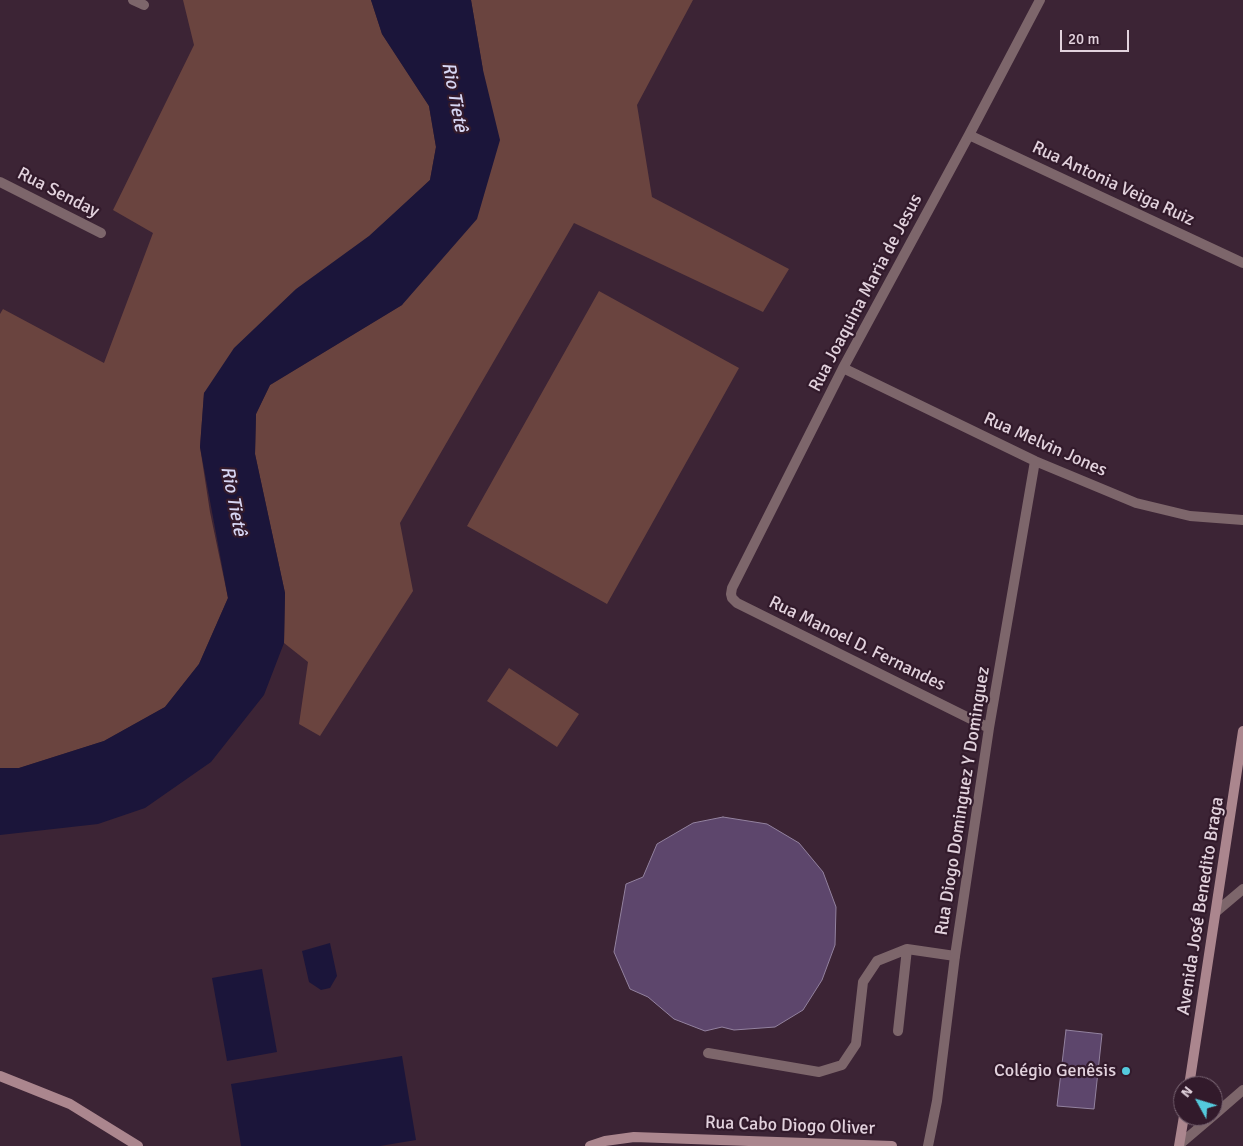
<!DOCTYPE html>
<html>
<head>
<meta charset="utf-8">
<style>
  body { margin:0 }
  #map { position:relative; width:1243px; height:1146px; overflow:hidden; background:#3c2435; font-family:Signika,sans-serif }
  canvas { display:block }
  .north { position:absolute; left:1173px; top:1076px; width:50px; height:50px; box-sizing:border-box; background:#321a2b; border:1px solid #786472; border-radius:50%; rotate:309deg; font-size:14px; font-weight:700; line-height:20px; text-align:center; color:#e2d2dd }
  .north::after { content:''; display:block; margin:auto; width:18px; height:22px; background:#54cadd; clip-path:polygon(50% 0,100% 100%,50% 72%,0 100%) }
  .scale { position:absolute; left:1060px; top:30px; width:69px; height:22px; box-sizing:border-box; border:2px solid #e2d2dd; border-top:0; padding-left:6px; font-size:15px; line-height:18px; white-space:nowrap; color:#e2d2dd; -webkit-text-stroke:4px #321a2b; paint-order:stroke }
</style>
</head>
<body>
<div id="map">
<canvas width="1243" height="1146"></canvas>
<div class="north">N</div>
<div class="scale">20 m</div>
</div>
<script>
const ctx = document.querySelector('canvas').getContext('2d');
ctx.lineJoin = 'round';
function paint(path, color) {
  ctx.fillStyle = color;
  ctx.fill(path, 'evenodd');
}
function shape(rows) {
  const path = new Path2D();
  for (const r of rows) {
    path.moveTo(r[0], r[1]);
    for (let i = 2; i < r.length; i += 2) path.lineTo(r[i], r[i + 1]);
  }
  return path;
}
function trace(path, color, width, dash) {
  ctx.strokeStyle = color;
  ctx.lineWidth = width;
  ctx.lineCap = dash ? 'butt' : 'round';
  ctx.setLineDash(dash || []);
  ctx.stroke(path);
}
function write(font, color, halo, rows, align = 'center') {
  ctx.font = font + ' Signika,sans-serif';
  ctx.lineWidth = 4.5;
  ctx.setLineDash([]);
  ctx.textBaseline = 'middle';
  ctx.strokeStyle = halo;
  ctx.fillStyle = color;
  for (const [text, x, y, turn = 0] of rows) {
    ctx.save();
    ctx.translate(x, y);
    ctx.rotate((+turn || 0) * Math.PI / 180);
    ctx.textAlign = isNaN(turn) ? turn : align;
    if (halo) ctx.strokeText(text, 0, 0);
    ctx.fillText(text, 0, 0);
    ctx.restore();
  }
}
const green = shape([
  [183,0,371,0,382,34,429,106,436,147,430,180,204,393,200,447,210,512,228,598,199,664,165,707,104,741,19,768,0,768,0,314,3,309,104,363,153,233,113,210,194,45],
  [471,0,693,0,637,105,652,197,789,269,763,312,574,223,400,523,413,591,320,736,299,724,308,662,284,643,285,593,255,454,256,414,270,385,402,305,483,70],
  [599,291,739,368,607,604,467,526],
  [509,668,579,714,557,747,487,701]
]);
const water = shape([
  [371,0,471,0,483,70,500,140,477,219,402,305,270,385,256,414,255,454,285,593,284,643,264,695,211,762,145,808,98,824,0,835,0,768,19,768,104,741,165,707,199,664,228,598,200,447,204,393,234,348,296,289,369,236,430,180,436,147,429,106,382,34],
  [330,943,337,976,330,988,321,990,309,982,302,951],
  [262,969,277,1052,227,1061,212,978],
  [402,1056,416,1140,380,1146,241,1146,231,1084]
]);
const building = shape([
  [723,817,767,824,799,843,823,872,836,907,835,945,822,980,803,1010,775,1027,734,1030,722,1027,705,1031,674,1019,648,997,630,989,614,952,626,884,643,877,657,844,693,823,723,817],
  [1066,1030,1102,1034,1094,1109,1057,1106,1066,1030]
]);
const lane = shape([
  [898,1031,907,949],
  [708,1053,819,1072,842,1065,856,1044,863,982,877,961,907,949,955,956]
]);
const street = shape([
  [133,0,144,5],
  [969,135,1243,263],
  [0,182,101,233],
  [843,368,1035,461,1136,503,1190,516,1243,520],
  [989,728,737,603,732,598,731,594,732,588,843,368,969,135,1040,0],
  [1217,911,1243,889],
  [1213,1116,1243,1090],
  [1180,1144,1213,1116],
  [928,1146,937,1101,955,956,989,728,1035,461]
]);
const secondary = shape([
  [0,1076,70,1104,138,1146],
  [1189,1086,1243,731],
  [590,1146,605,1141,634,1137,892,1146],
  [1179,1146,1184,1116]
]);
const markers = [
  [1126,1071,5,"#54cadd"]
];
const streetNames = [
  ["Rua Antonia Veiga Ruiz",1113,184,25],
  ["Rua Senday",58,193,27],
  ["Rua Joaquina Maria de Jesus",866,293,-62],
  ["Rua Melvin Jones",1045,445,24],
  ["Rua Manoel D. Fernandes",857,644,26],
  ["Rua Diogo Dominguez Y Dominguez",963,801,-81],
  ["Avenida José Benedito Braga",1201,906,-81],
  ["Rua Cabo Diogo Oliver",790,1126,2]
];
const poiNames = [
  ["Colégio Genêsis",1116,1071]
];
const waterNames = [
  ["Rio Tietê",454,97,79],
  ["Rio Tietê",233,501,79]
];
paint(green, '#6a443f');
paint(water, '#1b153a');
paint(building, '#5d466c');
trace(building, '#93829f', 1);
trace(lane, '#7d666b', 10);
trace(street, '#7d666b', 10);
trace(secondary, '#ab868e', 10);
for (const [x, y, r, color] of markers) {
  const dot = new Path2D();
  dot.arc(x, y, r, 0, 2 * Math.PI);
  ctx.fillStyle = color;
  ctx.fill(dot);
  trace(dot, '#321a2b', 2);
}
write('18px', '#e2d2dd', '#321a2b', streetNames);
write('18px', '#e2d2dd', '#321a2b', poiNames, 'right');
write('italic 19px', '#d7d6f3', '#321a2b', waterNames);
</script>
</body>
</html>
